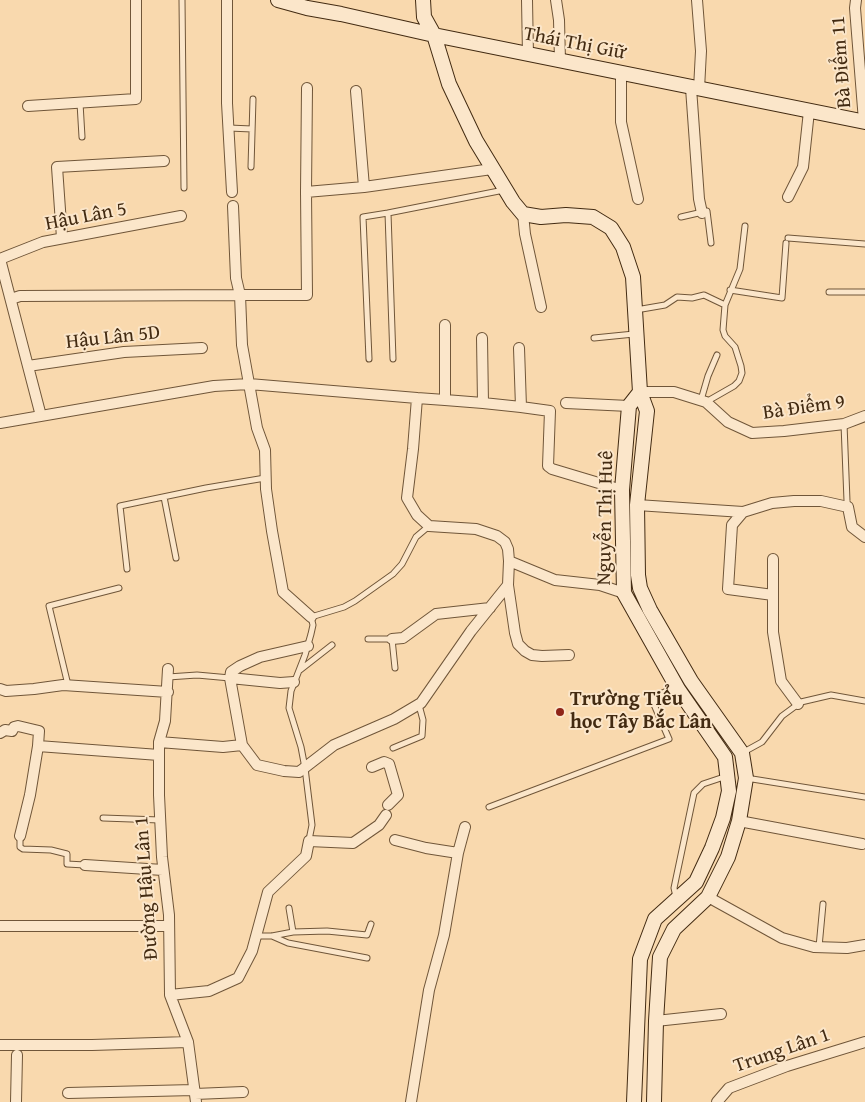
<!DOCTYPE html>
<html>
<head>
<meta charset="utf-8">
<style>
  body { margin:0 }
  canvas { display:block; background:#f9d9ae }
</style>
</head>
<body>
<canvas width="865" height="1102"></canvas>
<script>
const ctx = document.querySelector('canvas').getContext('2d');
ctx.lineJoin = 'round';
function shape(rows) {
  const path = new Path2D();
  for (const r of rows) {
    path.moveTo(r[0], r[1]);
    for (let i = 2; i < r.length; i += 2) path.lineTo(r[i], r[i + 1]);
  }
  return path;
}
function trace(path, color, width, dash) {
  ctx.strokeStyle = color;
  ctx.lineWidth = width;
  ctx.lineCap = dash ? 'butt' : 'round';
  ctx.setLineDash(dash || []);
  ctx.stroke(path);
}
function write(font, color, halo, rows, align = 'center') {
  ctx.font = font + ' "Gentium Book Plus",serif';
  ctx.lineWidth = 4;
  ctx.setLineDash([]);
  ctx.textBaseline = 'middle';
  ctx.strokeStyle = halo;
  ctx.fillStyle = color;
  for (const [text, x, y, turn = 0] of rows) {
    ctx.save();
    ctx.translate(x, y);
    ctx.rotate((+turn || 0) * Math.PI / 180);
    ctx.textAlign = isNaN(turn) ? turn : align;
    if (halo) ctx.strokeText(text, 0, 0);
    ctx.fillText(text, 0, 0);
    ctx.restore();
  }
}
const lane = shape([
  [182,0,184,188],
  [80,103,82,137],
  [229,128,252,129],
  [251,167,253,99],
  [681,217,707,211,711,243],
  [788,238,865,244],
  [730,290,782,298,786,243],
  [829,292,865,292],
  [636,310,665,305,677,297,692,298,704,295,725,305],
  [594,338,634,334],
  [369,359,363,217,388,213],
  [393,359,388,213,504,190],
  [701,400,708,376,717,355],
  [706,402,734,386,739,381,742,373,741,366,735,347,725,336,723,330,725,305,740,269,745,226],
  [844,424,847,501,848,507],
  [164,497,176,558],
  [127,569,120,506,206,488,265,478],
  [368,639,392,639,395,668],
  [300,670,332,645],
  [168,677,197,675,230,678],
  [68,685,49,606,119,588],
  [393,748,422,736,423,720,419,705],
  [742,753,762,742,782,716,801,702,831,695,865,701],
  [746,778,865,797],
  [489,807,669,739,652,700],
  [103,818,160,820],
  [20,836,20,847,23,849,51,850,67,854,67,864,85,865],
  [309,840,312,825,305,768,301,747,289,708,291,691,305,655,311,634,313,625,311,617,344,607,355,601,393,574,402,564,416,537,429,526],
  [676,897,674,888,694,793,703,784,727,776],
  [289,908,293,932],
  [257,936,272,936,293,932,327,931,367,935,371,924],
  [272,936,288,943,367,958],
  [819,947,823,904]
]);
const street = shape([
  [227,0,227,103,232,192],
  [527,0,528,55],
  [556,0,559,20,560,61],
  [697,0,701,51,699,89],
  [856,0,855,8,864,121],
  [621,73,621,122,638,199],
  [691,88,699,199,702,213],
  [356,91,364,187],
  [28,106,136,99,136,0],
  [306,192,307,88],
  [788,197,803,167,809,111],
  [523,214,525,234,541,307],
  [62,238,57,167,164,161],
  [0,259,43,242,181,216],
  [0,259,41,416],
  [11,299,20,296,240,295,236,278,233,206],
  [519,348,521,407,550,411,548,466,552,469,622,490],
  [28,366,124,352,202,348],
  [640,392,674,392,706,402,728,422,752,433,784,431,844,424,865,416],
  [445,400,483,403,482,338],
  [483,403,521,407],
  [566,403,629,406],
  [0,423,214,386,249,384,417,398],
  [637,505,743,512],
  [773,559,773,632,781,681,798,704],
  [509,561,555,580,600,585,624,593],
  [508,585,515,633,518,644,525,651,532,655,542,656,569,655],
  [773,595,728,589,732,525,743,512,772,503,794,501,821,501,848,507,852,527,865,537],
  [311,617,283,592,272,531,266,489,265,450,257,428,242,345,240,295,307,295,306,192,364,187,492,169],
  [392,639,403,638,436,614,490,608],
  [168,669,165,721,159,742,159,795,162,857,169,915,170,995,188,1042,196,1102],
  [230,678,280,683,294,682],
  [0,689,6,691,34,689,63,685,168,692],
  [652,700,678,689],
  [0,733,5,730,12,731,14,727,18,726,39,731,38,746,30,795,20,836],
  [159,742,223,747,242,745,230,678,231,672,240,666,260,657,308,646],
  [242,745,257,765,284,771,299,772,334,745,394,719,421,703,471,631,508,585,509,561,508,549,505,542,497,536,476,529,429,526,417,515,407,498,413,449,417,398,445,400,445,325],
  [38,746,159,755],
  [372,767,384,762,389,764,398,795,388,805],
  [739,821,862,844],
  [395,840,426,848,458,853],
  [85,865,163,870],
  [708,897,782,938,814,947,847,948,865,945],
  [0,926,169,926],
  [170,995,209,991,238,978,252,951,268,892,306,856,309,841,353,843,379,825,386,815],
  [656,1021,721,1014],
  [0,1045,92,1045,188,1042],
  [68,1093,194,1090],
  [195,1094,243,1092],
  [16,1102,17,1055],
  [411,1102,429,990,444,935,458,853,465,827],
  [717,1102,729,1088,787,1066,865,1042]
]);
const secondary = shape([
  [278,0,307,8,341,14,434,35,865,122],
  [423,0,424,17,434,35,449,84,476,141,513,202,523,214,541,217,566,215,593,217,611,228,623,247,633,277,640,392,647,411,637,505,638,575,640,588,650,610,691,681,742,753,746,778,739,821,728,857,708,897,674,929,660,957,656,1021,654,1102],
  [634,1102,640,959,655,919,696,882,712,848,723,818,729,791,725,757,678,689,624,593,622,490,629,406,640,392]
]);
const markers = [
  [560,712,5,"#8f2418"]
];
const streetNames = [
  ["Thái Thị Giữ",575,44,11],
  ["Bà Điểm 11",842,62,-94],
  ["Hậu Lân 5",86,217,-11],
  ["Hậu Lân 5D",113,338,-6],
  ["Bà Điểm 9",804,408,-8],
  ["Nguyễn Thị Huê",606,518,-89],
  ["Đường Hậu Lân 1",147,888,-94],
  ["Trung Lân 1",782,1051,-19]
];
const poiNames = [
  ["Trường Tiểu",570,700],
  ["học Tây Bắc Lân",570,723]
];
trace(lane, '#705639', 7);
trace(street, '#705639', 12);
trace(secondary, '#432b12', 16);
trace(lane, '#fbe6ca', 5);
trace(street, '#fbe6ca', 10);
trace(secondary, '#fbe6ca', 14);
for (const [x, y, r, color] of markers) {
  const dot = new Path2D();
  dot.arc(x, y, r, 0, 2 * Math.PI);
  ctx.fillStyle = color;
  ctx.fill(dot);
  trace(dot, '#fbe6ca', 2);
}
write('20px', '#432b12', '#fbe6ca', streetNames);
write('bold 20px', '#432b12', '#fbe6ca', poiNames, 'left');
</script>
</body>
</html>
